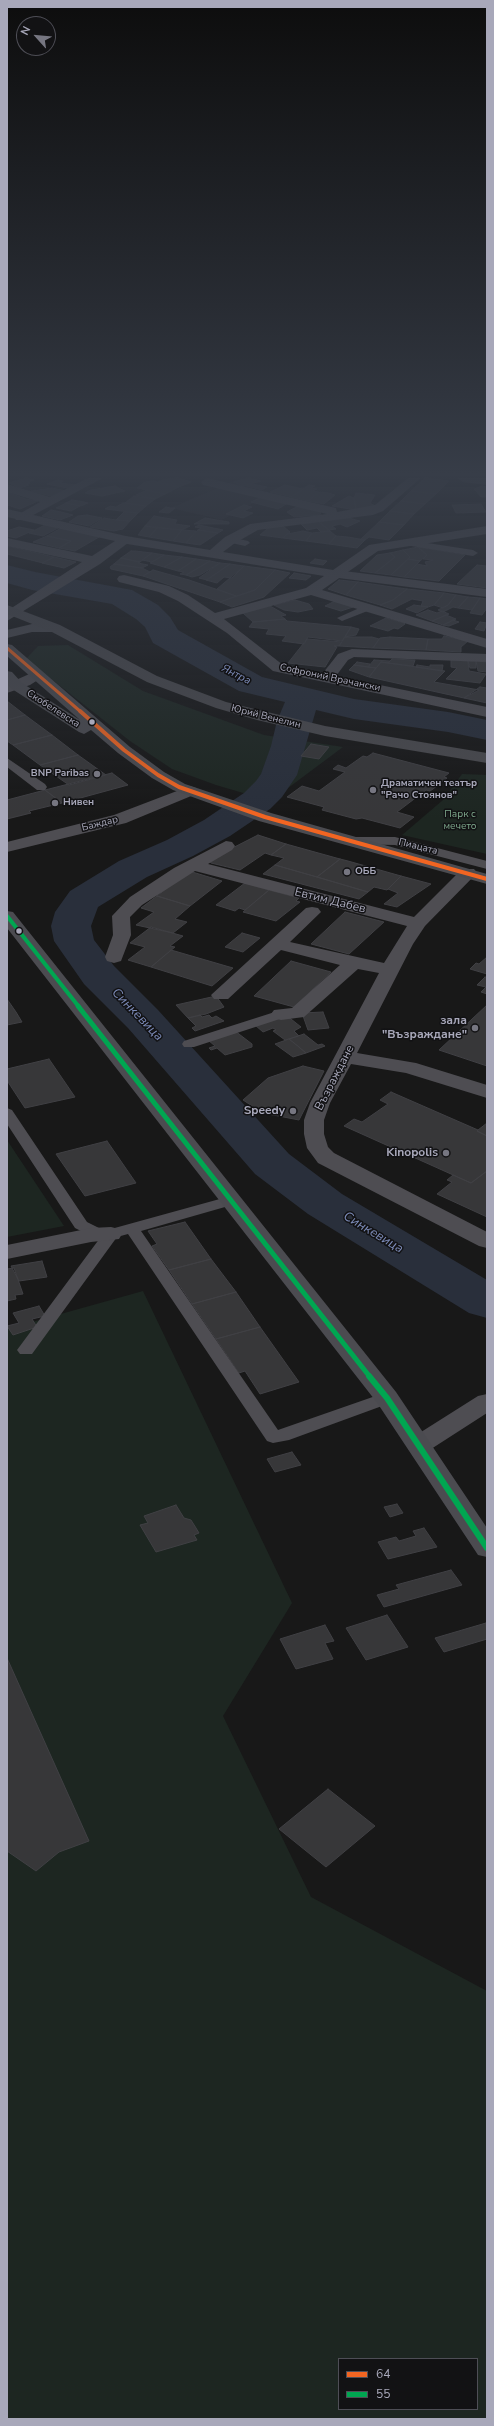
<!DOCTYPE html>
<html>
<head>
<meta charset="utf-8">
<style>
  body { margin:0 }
  #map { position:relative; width:494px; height:2426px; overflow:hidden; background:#181818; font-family:"Nunito Sans",sans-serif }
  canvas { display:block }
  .frame { position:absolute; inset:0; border:8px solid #a8a8ba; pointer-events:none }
  .legend { position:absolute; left:338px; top:2358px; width:140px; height:52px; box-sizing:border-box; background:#121214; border:1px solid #4e4e56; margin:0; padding:5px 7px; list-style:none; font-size:12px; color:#a8a8ba }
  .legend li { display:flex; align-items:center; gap:8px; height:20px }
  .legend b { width:20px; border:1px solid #4e4e56 }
  .north { position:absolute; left:16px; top:16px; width:40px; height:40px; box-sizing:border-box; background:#121214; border:1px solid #4e4e56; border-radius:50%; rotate:297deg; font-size:11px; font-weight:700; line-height:16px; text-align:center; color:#a8a8ba }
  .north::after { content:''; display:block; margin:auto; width:14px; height:18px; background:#767681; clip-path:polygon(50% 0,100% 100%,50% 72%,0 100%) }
</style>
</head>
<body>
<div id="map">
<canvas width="494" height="2426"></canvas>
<div class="frame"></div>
<ul class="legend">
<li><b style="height:5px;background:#f26522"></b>64</li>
<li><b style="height:5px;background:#00a651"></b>55</li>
</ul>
<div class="north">N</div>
</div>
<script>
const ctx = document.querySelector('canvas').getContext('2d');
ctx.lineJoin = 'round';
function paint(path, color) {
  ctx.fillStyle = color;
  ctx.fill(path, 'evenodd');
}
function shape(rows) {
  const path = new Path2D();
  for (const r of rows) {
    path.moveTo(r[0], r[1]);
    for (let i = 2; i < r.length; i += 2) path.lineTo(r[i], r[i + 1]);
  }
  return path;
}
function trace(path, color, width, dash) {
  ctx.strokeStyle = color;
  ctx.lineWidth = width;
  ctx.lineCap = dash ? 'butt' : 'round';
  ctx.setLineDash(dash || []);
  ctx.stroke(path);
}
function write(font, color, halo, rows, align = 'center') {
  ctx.font = font + ' "Nunito Sans",sans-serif';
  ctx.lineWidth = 3;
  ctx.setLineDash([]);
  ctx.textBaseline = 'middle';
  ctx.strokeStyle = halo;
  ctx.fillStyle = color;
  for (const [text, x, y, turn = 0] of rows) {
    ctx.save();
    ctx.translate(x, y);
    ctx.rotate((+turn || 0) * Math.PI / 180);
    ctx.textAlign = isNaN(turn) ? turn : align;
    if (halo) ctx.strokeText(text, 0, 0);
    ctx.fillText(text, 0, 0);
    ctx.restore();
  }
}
const built = shape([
  [231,482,270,494,222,520,171,508]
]);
const green = shape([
  [68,645,143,691,264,735,343,747,276,797,267,800,216,785,172,769,130,741,26,659,38,646],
  [462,774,487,775,487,854,402,835,443,800],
  [7,1140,64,1226,7,1237],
  [143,1291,292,1603,223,1716,311,1897,487,1991,487,2419,7,2419,7,1329],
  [339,2359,477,2359,477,2409,339,2409]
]);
const river = shape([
  [7,565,35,572,132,590,158,605,170,617,178,630,262,677,354,699,448,712,487,720,487,740,448,732,354,719,316,710,297,775,282,797,270,809,230,836,193,856,147,877,98,907,91,926,94,940,114,966,158,1010,289,1154,342,1194,487,1280,487,1318,469,1313,308,1214,255,1174,128,1028,84,984,54,941,51,926,55,912,70,891,119,861,167,840,204,820,244,793,256,781,261,774,271,746,277,721,285,702,239,691,153,643,145,627,136,619,112,604,32,590,7,583,7,565]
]);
const building = shape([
  [26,478,34,480,27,482,30,483,26,484,29,485,20,488,9,483,26,478],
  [178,478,191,482,179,487,158,482,165,479,178,478],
  [249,478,261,481,243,486,233,482,249,478],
  [425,478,426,478,449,481,436,494,411,491,425,478],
  [58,480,63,481,60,483,76,485,72,489,47,484,58,480],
  [154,481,168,485,179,487,165,494,137,488,145,482,154,481],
  [252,484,267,487,262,490,246,486,252,484],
  [285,485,303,489,292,497,270,492,285,485],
  [309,485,315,486,311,488,317,489,313,491,319,492,308,501,291,497,309,485],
  [115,486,125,491,102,496,85,493,90,490,115,486],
  [482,486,487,487,487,497,481,497,474,489,482,486],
  [52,488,67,491,54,497,31,491,52,488],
  [147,490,150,491,165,494,155,499,136,495,147,490],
  [411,491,436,494,425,504,401,501,411,491],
  [7,492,26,499,38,501,20,509,7,505,7,492],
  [320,492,329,493,335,495,324,504,308,501,320,492],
  [356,493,375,495,370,503,377,507,356,510,354,498,356,493],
  [134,496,155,499,146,506,125,503,134,496],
  [349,496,354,498,356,510,332,506,349,496],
  [262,497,288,503,278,509,251,502,262,497],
  [72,500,79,501,88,503,81,506,66,503,72,500],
  [401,501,425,504,414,514,390,511,401,501],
  [66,503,80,506,71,511,56,508,66,503],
  [123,503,125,503,146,506,138,513,105,509,110,506,116,507,123,503],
  [481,504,486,512,456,513,452,505,481,504],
  [244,505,252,507,244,511,253,513,243,518,226,514,244,505],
  [298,506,321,511,320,515,294,517,287,512,298,506],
  [166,507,171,508,175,508,169,513,159,512,166,507],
  [51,510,61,512,73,515,60,520,42,516,51,510],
  [390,511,414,514,404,525,379,522,390,511],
  [124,512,138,513,130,521,116,520,124,512],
  [87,515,102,518,89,526,69,522,78,516,87,515],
  [154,516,177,520,175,524,190,526,182,530,145,526,154,516],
  [104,518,116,520,130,521,123,529,114,531,90,527,104,518],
  [205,518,229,522,229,524,194,524,205,518],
  [349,518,360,521,347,527,340,524,332,526,336,529,329,530,319,522,349,518],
  [319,522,330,531,321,532,317,528,307,530,301,524,319,522],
  [379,522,404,525,389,540,369,537,365,540,360,540,379,522],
  [45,525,58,528,43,536,29,533,45,525],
  [199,525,223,530,218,533,198,530,201,528,195,527,199,525],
  [145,526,157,528,149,537,138,535,145,526],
  [283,526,290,532,283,538,260,535,268,528,283,526],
  [19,527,34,530,16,538,7,536,7,531,19,527],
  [61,528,99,537,75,551,59,548,71,541,47,536,61,528],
  [157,528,171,529,182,530,173,541,149,537,157,528],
  [182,530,196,531,186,543,173,541,182,530],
  [198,530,218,533,200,545,186,543,198,530],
  [303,531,312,533,306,541,283,538,287,534,303,531],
  [330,531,336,536,329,544,306,541,312,533,330,531],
  [47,536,71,541,59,548,33,542,47,536],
  [336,536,348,537,365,540,357,548,329,544,336,536],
  [7,546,54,557,43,563,7,554,7,546],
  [418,547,427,555,420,561,408,559,410,557,403,550,418,547],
  [418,547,465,555,439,581,404,577,417,564,427,566,425,562,433,560,423,559,427,555,418,547],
  [403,550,410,557,391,575,375,573,395,557,390,553,403,550],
  [131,551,135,551,152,553,140,562,121,558,131,551],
  [152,553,164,555,152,562,142,560,152,553],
  [390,553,395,557,375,573,360,571,377,555,390,553],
  [164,555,182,557,164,567,150,563,164,555],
  [54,557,76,562,64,568,42,563,54,557],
  [182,557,196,559,178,571,164,567,182,557],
  [121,558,140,562,138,563,148,565,142,568,114,564,121,558],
  [196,559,210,561,186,575,180,574,184,572,178,571,196,559],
  [315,559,327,561,323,565,310,563,315,559],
  [408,559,420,561,404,577,391,575,408,559],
  [210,561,220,563,200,575,192,577,186,575,210,561],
  [220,563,230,564,207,580,199,578,220,563],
  [114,564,142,568,150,572,143,576,111,569,110,567,114,564],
  [230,564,244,566,232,578,224,577,217,583,206,580,230,564],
  [477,565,487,566,487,588,457,584,477,565],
  [244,566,275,570,255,590,236,596,217,589,244,566],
  [153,570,189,580,236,596,220,602,143,576,153,570],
  [275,570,290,573,264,597,232,607,220,602,255,590,275,570],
  [294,573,311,576,306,580,289,578,294,573],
  [339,580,358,582,346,595,328,589,339,580],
  [358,582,392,587,407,589,393,600,380,605,346,595,358,582],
  [407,589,444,593,434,605,428,607,421,606,423,601,412,599,392,609,380,605,393,600,407,589],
  [444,593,456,595,448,605,443,608,434,605,444,593],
  [456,595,468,597,458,608,453,607,443,612,438,610,448,605,456,595],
  [468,597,480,598,472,610,458,608,468,597],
  [480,598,487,599,487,608,482,615,470,613,480,598],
  [295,600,309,604,313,609,298,612,284,610,274,605,295,600],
  [335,601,353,607,341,611,325,606,335,601],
  [414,605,428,607,417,613,406,609,414,605],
  [270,606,286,615,281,616,285,619,253,622,243,613,270,606],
  [428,610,437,613,442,611,449,614,432,621,416,615,428,610],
  [446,615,456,619,443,625,432,621,446,615],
  [386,618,404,623,405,624,398,629,394,628,388,631,370,626,386,618],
  [285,619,287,621,351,627,342,641,308,637,304,644,282,641,286,636,266,634,269,629,249,627,253,622,285,619],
  [453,620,459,622,449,626,443,625,453,620],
  [480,622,487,623,484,631,475,629,480,622],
  [351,627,359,629,356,635,345,637,351,627],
  [444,636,468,641,461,647,461,652,426,650,428,639,442,639,444,636],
  [345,637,372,637,379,639,373,648,339,646,345,637],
  [390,637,428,639,426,650,373,648,380,638,390,637],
  [307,639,342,642,339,646,334,646,337,647,325,667,288,663,307,639],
  [392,659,414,660,415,660,413,666,388,663,392,659],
  [374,660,390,661,388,663,381,662,376,668,368,667,374,660],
  [451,660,468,661,469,671,486,674,480,683,446,679,457,668,451,667,451,660],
  [468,661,476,661,476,668,470,668,468,661],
  [476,661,487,662,487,672,478,671,476,661],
  [357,662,370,664,368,667,354,665,357,662],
  [381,662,445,671,434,682,479,690,464,698,369,677,381,662],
  [354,665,368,667,376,668,369,677,349,670,354,665],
  [417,665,430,667,430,665,443,665,442,671,416,667,417,665],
  [480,687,487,688,487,703,464,698,480,687],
  [7,701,25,715,7,720,7,701],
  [25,715,52,735,13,745,7,741,7,720,25,715],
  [52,735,78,755,40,765,13,745,52,735],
  [311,744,329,747,319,759,301,756,311,744],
  [373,753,449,773,444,777,447,778,433,789,430,791,426,790,397,812,414,817,400,828,362,818,356,819,322,810,324,807,287,797,302,786,319,791,345,772,333,769,338,765,346,768,363,756,367,757,373,753],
  [78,755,106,775,69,785,40,765,78,755],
  [112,773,128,785,62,803,45,790,112,773],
  [45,790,62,803,29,811,31,813,7,819,7,800,45,790],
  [258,835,286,844,271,855,265,853,240,870,211,863,209,860,258,835],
  [286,844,340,859,317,877,275,865,284,858,271,855,286,844],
  [340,859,348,861,401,876,387,890,374,887,368,892,317,877,340,859],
  [275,865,317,877,368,892,359,899,263,874,275,865],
  [189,871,222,881,190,906,157,896,189,871],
  [401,876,431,884,397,907,384,904,398,893,388,889,401,876],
  [245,883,269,890,245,910,239,908,235,911,216,905,245,883],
  [269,890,299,898,296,901,300,902,276,921,243,912,269,890],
  [157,896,190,906,175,919,187,922,173,933,136,925,154,912,141,908,157,896],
  [345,912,384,922,349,954,311,944,345,912],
  [151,927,183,936,170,946,175,947,151,967,128,960,145,947,130,943,151,927],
  [242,933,260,938,243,952,225,947,242,933],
  [171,950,233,968,212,986,151,967,171,950],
  [487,957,487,974,470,969,476,963,479,964,487,957],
  [291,961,331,972,294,1007,254,996,291,961],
  [485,977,487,978,487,994,481,992,486,987,477,985,485,977],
  [216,996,224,1007,206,1014,188,1018,176,1005,216,996],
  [7,999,16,1012,22,1022,7,1025,7,999],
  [487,1005,487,1066,439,1050,487,1005],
  [323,1012,329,1028,308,1030,302,1013,323,1012],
  [200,1015,202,1017,209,1015,212,1018,216,1016,224,1021,195,1031,192,1028,196,1026,188,1018,200,1015],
  [286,1015,301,1027,294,1031,299,1036,285,1040,273,1031,276,1030,273,1028,263,1032,255,1025,286,1015],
  [235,1031,252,1044,252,1047,225,1055,217,1048,211,1050,209,1048,215,1046,208,1040,235,1031],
  [304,1034,318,1045,322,1044,325,1046,306,1053,289,1039,304,1034],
  [289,1039,298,1046,306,1053,293,1057,275,1044,289,1039],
  [49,1059,75,1097,25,1108,8,1082,7,1069,49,1059],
  [303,1066,324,1071,299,1120,263,1113,243,1100,268,1078,303,1066],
  [391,1092,478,1130,477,1131,487,1136,487,1171,471,1183,344,1126,354,1119,362,1122,388,1104,380,1100,391,1092],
  [487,1123,487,1136,477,1131,478,1130,487,1123],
  [107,1141,136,1183,85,1196,56,1154,107,1141],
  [487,1171,487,1217,437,1194,452,1182,447,1180,453,1175,471,1183,487,1171],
  [185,1222,211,1259,169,1270,152,1246,157,1244,148,1231,185,1222],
  [211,1259,236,1292,192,1304,169,1270,211,1259],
  [42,1261,47,1277,19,1281,11,1266,42,1261],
  [14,1268,23,1294,15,1295,16,1299,7,1301,7,1269,14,1268],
  [236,1292,260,1327,216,1339,192,1304,236,1292],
  [39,1306,45,1316,32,1319,37,1327,13,1335,7,1326,19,1323,13,1313,39,1306],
  [260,1327,299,1382,260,1394,245,1371,239,1373,216,1339,260,1327],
  [292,1452,301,1465,275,1472,267,1459,292,1452],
  [397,1504,403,1513,390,1517,384,1507,397,1504],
  [176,1505,184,1518,191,1520,196,1528,199,1533,194,1535,197,1540,156,1552,140,1525,148,1523,144,1516,176,1505],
  [424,1528,437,1547,388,1559,378,1542,396,1537,399,1541,416,1536,413,1531,424,1528],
  [451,1570,462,1585,384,1607,377,1595,399,1589,396,1585,451,1570],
  [387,1615,408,1647,366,1660,346,1628,387,1615],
  [486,1623,487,1639,444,1652,435,1638,486,1623],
  [325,1625,334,1641,325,1643,333,1659,296,1669,280,1639,325,1625],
  [7,1658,89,1841,59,1852,36,1871,7,1851,7,1658],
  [328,1789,375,1826,326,1867,279,1829,328,1789]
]);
const service = shape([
  [230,537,248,541,250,543,245,546,227,542,225,540,230,537],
  [408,540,473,550,478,553,473,556,405,545,403,543,408,540],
  [366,605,370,606,370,610,342,621,337,618,366,605],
  [7,758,45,784,47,787,45,790,37,790,7,767,7,758],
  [349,837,395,837,487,861,487,869,395,845,345,844,343,841,349,837],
  [281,1010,288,1014,286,1017,194,1047,184,1047,182,1044,184,1041,281,1010],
  [7,1108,12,1110,87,1222,99,1228,111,1229,227,1197,239,1197,241,1200,239,1203,141,1231,278,1430,387,1392,393,1394,396,1398,393,1402,289,1440,273,1443,267,1441,128,1234,117,1237,32,1354,20,1354,17,1350,20,1346,100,1238,89,1235,75,1228,7,1124,7,1108]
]);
const pedestrian = shape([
  [336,570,487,589,487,597,331,577,329,574,336,570],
  [111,1227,119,1229,122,1234,119,1239,91,1242,7,1259,7,1245,91,1228,111,1227]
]);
const minor = shape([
  [88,478,103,478,24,520,16,520,14,517,40,502,7,492,7,484,50,497,88,478],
  [207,478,336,508,337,512,375,505,408,478,421,478,383,511,373,515,258,530,235,543,223,552,333,570,369,545,487,526,487,534,378,551,322,590,487,639,487,648,311,595,224,619,283,665,323,673,338,654,352,649,487,654,487,662,354,657,348,660,336,676,487,707,487,717,273,671,227,633,178,601,159,592,119,582,117,579,119,576,124,575,169,586,188,595,215,613,306,588,324,576,121,543,120,540,121,537,126,536,210,550,225,537,250,524,327,514,203,485,201,482,207,478],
  [457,478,487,478,487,485,463,482,457,478],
  [36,671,43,675,41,678,30,685,7,693,7,684,36,671],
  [226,841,232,842,235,846,232,850,208,864,414,917,462,869,474,869,477,873,425,926,413,944,357,1053,416,1063,487,1085,487,1098,406,1073,351,1064,330,1103,324,1120,324,1134,328,1147,334,1153,487,1232,487,1248,479,1246,318,1163,307,1148,304,1134,304,1120,310,1103,379,973,358,969,304,1017,281,1020,274,1018,271,1014,274,1010,292,1008,340,965,281,950,228,999,214,999,211,995,306,908,312,907,318,908,321,912,290,942,384,963,407,926,195,871,142,905,130,917,131,935,121,961,114,963,107,961,105,957,113,935,112,916,130,897,174,868,226,841],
  [487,1394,487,1413,428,1451,419,1453,410,1451,406,1445,410,1439,478,1396,487,1394]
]);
const tertiary = shape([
  [7,509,126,536,132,540,100,564,7,621,7,611,82,562,7,546,7,538,92,556,115,541,7,517,7,509],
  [190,786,196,788,198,791,196,794,126,823,7,852,7,842,114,815,190,786]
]);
const secondary = shape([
  [32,624,55,624,62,628,55,632,32,632,7,638,7,630,32,624],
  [7,644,12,645,130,747,164,772,185,784,271,813,487,874,487,884,259,821,173,790,152,778,118,753,91,730,84,734,79,732,12,689,7,684,7,671,12,672,22,683,80,720,7,656,7,644],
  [7,911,13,912,396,1392,487,1528,487,1557,478,1555,378,1404,7,928,7,911]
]);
const primary = shape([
  [7,605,60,625,157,676,226,702,325,726,487,753,487,763,325,736,257,720,216,708,147,682,50,631,7,614,7,605]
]);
const bus1Far1 = shape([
  [7,648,81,712]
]);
const bus1 = shape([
  [80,711,124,750,158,775,179,787,265,817,487,879]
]);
const bus2Far2 = shape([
  [7,916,79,1007]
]);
const bus2Far1 = shape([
  [78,1006,370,1377]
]);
const bus2 = shape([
  [369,1376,387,1398,487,1548]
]);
const markers = [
  [92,722,3.5,"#a8a8ba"],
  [97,774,4,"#767681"],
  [373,790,4,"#767681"],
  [55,803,4,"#767681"],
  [347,872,4,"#767681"],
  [19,931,3.5,"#a8a8ba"],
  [475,1028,4,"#767681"],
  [293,1111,4,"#767681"],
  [446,1153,4,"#767681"]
];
const farStreetnames = [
  ["Софроний Врачански",330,678,12],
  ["Скобелевска",53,709,33],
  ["Юрий Венелин",266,717,14],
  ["Баждар",100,824,-14],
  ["Пиацата",418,847,14]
];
const farPoinames = [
  ["BNP Paribas",89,774,"right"],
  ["Драматичен театър",381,784],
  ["\"Рачо Стоянов\"",381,796],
  ["Нивен",63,803],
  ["ОББ",355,872]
];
const farParknames = [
  ["Парк с",460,815],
  ["мечето",460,827]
];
const farWaternames = [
  ["Янтра",236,675,27]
];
const streetNames = [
  ["Евтим Дабев",330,901,14],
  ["Възраждане",335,1078,-63]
];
const poiNames = [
  ["зала",467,1021],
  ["\"Възраждане\"",467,1035],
  ["Speedy",285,1111],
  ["Kinopolis",438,1153]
];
const waterNames = [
  ["Синкевица",137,1015,46],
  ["Синкевица",373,1233,31]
];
paint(built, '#222224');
paint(green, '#1d2621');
paint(river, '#292f3b');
paint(building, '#373739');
trace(building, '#404044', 1);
paint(service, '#4e4d52');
paint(pedestrian, '#4e4d52');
paint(minor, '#4e4d52');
paint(tertiary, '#4e4d52');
paint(secondary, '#4b4b50');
paint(primary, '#4a4a4e');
trace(bus1Far1, '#f26522', 3);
trace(bus1, '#f26522', 4);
trace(bus2Far2, '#00a651', 4);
trace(bus2Far1, '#00a651', 5);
trace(bus2, '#00a651', 6);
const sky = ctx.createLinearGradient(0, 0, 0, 818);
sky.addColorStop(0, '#0d0d0d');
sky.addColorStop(0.58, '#373d48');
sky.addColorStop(1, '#373d4800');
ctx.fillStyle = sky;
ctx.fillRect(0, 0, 494, 818);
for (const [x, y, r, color] of markers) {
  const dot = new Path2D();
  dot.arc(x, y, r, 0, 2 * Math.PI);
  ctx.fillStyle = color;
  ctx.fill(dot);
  trace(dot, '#121214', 1.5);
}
write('10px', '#a8a8ba', '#121214', farStreetnames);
write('bold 10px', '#a8a8ba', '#121214', farPoinames, 'left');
write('10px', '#7da78b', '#121214', farParknames);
write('italic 11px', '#7c8bb8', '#121214', farWaternames);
write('12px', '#a8a8ba', '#121214', streetNames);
write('bold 12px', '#a8a8ba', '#121214', poiNames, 'right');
write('italic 13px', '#7c8bb8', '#121214', waterNames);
</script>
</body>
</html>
